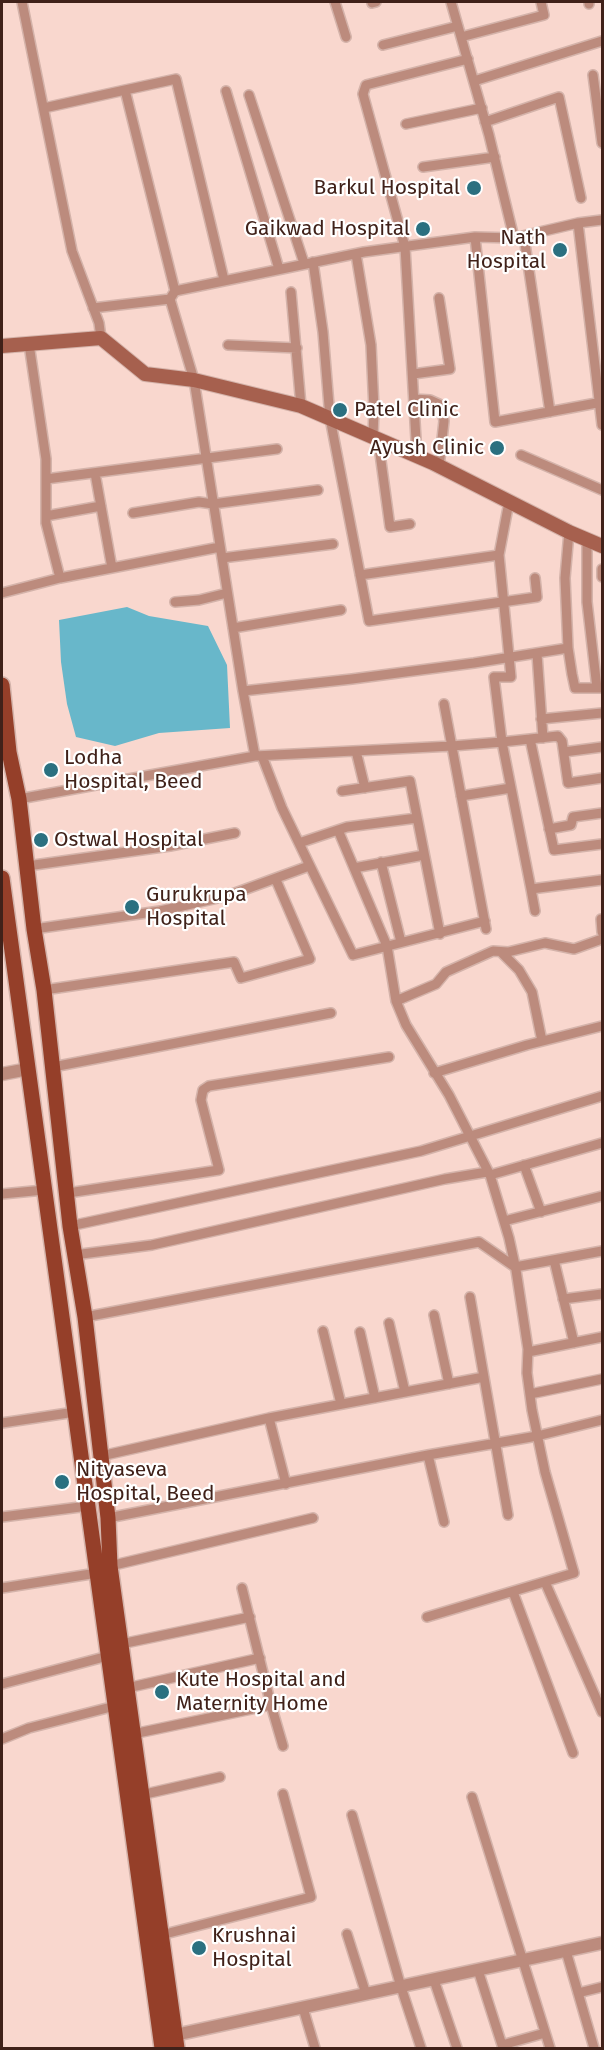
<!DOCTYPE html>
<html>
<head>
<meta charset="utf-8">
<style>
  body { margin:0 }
  #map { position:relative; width:604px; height:2050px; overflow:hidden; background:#f9d7ce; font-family:"Fira Sans",sans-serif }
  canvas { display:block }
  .frame { position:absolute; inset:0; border:3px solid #402119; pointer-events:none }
</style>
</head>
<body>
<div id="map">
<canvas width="604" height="2050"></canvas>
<div class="frame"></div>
</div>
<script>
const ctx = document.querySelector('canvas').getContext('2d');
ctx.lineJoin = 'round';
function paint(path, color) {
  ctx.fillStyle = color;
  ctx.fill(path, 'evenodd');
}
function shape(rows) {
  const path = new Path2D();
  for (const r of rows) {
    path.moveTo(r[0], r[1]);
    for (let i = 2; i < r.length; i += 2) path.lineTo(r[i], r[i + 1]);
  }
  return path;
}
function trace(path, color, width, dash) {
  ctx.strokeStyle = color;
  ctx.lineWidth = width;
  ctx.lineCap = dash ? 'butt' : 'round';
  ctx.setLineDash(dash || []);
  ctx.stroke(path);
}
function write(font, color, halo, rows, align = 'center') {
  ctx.font = font + ' "Fira Sans",sans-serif';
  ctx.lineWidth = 4.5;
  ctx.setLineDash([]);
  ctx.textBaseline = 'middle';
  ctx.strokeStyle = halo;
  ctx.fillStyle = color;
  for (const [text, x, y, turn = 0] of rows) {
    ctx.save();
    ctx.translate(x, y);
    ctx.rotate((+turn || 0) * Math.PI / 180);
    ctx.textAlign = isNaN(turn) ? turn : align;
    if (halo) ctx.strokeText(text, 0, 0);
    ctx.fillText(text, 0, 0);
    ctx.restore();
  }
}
const water = shape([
  [127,607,149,616,208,626,227,665,230,728,159,733,115,746,76,737,67,704,61,662,59,620]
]);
const minor = shape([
  [22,2,72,251,99,323,101,338],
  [335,2,346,37],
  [451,2,489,135,514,238],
  [589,2,589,4],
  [372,3,376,2],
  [461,37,544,15,541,2],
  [383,45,458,26],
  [593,75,602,143],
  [474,81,602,41],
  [125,90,176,79,224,280],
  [226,91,279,269],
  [249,95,304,263],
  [44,108,125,90,175,291],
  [485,122,559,97,581,198],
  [406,124,482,108],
  [423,167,495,157],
  [578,223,602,425],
  [475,237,495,422,602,402],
  [524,237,550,412],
  [356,254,371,345,374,409,373,437],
  [313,262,323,332,330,418,369,621,537,597,535,578],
  [291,292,301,406],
  [93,308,170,299],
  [29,344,46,459,46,523,60,578],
  [228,345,297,348],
  [413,374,450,369,439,298],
  [414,399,430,400,441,405,444,421,439,467],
  [378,439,390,527,410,524],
  [521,455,602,490],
  [417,457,405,247,363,94,366,85,468,59],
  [95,473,112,568],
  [46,479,277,449],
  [133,513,199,502,213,504,318,490],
  [46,516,101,506],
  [569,532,565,578,568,648,572,674,575,688,602,688],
  [587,541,587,602,597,688],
  [222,558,333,544],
  [602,569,602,577],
  [360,575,499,555],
  [2,593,60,578,220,547],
  [175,602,199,600,227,593],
  [233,628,341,610],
  [537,654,543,738],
  [243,691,352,679,474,663,568,648],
  [444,704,486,929],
  [541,719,602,713],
  [530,739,554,850,602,844],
  [356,751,365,788],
  [564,752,602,747],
  [255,756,452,746,502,742,494,677,511,677,499,555,509,502],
  [262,756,282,808,353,955,485,921],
  [602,778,568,783,562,741,558,736,502,742,531,889,602,880],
  [342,791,410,781,440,934],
  [461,796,511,788],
  [19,799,255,756,243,691,194,380,170,299,175,291,364,252,475,237,514,238,578,223,602,220],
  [549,829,571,825,573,817,602,813],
  [338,830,387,946,396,1001,406,1025,449,1095,490,1175,509,1238,516,1270,528,1349,527,1373,532,1410,545,1472,574,1573,427,1617],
  [299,843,347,827,417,818],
  [381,862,401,942],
  [27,866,170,846,235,833],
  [354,868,424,855],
  [531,889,535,911],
  [602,919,601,919,602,932],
  [34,929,160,911,227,896,309,866],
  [501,952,519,970,532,992,542,1041],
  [44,990,234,962,241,978,310,959,276,880],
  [396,1001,436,984,446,972,493,951,508,952,545,943,574,949,602,939],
  [53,1067,331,1013],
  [434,1073,527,1045,602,1026],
  [524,1165,541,1212],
  [490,1175,602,1143],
  [68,1193,219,1170,201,1100,203,1090,209,1086,389,1057],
  [2,1194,44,1190],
  [504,1221,602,1196],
  [70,1226,421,1151,602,1096],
  [74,1255,152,1245,445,1179,487,1172],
  [554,1260,574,1343],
  [470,1297,508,1515],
  [563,1299,602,1294],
  [434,1315,449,1384],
  [85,1317,479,1242,515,1267,602,1251],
  [389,1323,405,1392],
  [323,1331,341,1404],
  [360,1332,375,1398],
  [528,1352,602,1337],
  [530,1394,602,1379],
  [269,1418,286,1484],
  [2,1423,75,1412],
  [428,1455,444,1522],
  [101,1456,269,1418,484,1377],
  [2,1517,88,1506],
  [108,1518,428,1455,537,1436,602,1420],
  [110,1566,313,1518],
  [545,1582,602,1712],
  [2,1588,97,1573],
  [242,1588,271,1705,283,1746],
  [513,1592,573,1753],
  [121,1644,250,1617],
  [2,1684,108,1656],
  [127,1688,260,1658],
  [133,1734,271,1705],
  [2,1739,29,1728,115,1706],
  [141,1795,220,1777],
  [472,1797,550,2048],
  [352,1815,401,1987,421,2048],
  [347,1934,366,1994],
  [161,1935,311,1897,283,1794],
  [566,1951,594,2048],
  [478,1970,502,2045,545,2033],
  [434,1980,457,2048],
  [578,1993,602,1987],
  [303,2008,315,2048]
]);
const tertiary = shape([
  [2,1074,28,1069],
  [175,2035,602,1943]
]);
const secondary = shape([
  [2,346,101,338,145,374,194,380,301,406,433,463,569,532,602,546]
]);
const primary = shape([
  [2,685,9,752,19,799,34,929,44,990,70,1226,85,1317,108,1518,110,1566,177,2048],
  [2,878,162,2048]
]);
const markers = [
  [474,188,8,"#2b7080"],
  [423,229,8,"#2b7080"],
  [560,250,8,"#2b7080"],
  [340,410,8,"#2b7080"],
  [497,448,8,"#2b7080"],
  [51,770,8,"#2b7080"],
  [41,840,8,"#2b7080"],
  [132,907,8,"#2b7080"],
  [62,1482,8,"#2b7080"],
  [162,1692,8,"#2b7080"],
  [199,1948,8,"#2b7080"]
];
const poiNames = [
  ["Barkul Hospital",460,188,"right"],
  ["Gaikwad Hospital",410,229,"right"],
  ["Nath",546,238,"right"],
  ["Hospital",546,262,"right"],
  ["Patel Clinic",354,410],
  ["Ayush Clinic",484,448,"right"],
  ["Lodha",64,758],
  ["Hospital, Beed",64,782],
  ["Ostwal Hospital",54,840],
  ["Gurukrupa",146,895],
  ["Hospital",146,919],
  ["Nityaseva",76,1470],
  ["Hospital, Beed",76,1494],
  ["Kute Hospital and",176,1680],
  ["Maternity Home",176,1704],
  ["Krushnai",212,1936],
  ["Hospital",212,1960]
];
paint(water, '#68b7ca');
trace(minor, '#d4b3aa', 12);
trace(tertiary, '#d4b3aa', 15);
trace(secondary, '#d4b3aa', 16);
trace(primary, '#d4b3aa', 18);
trace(minor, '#bc8b7d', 9);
trace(tertiary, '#bc8b7d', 12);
trace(secondary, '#a6604e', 14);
trace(primary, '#953f29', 15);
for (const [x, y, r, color] of markers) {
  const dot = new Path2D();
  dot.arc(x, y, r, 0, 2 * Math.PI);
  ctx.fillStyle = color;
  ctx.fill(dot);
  trace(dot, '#fff', 2);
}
write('21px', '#402119', '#fff', poiNames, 'left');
</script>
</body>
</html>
